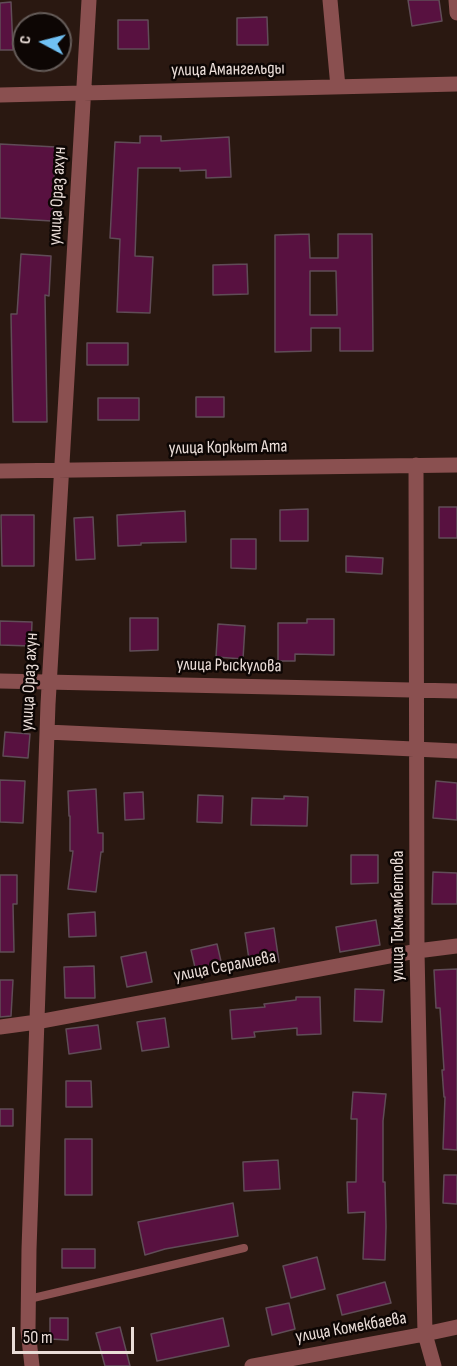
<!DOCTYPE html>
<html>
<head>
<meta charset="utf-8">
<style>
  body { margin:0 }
  #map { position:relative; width:457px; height:1366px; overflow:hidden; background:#2a1811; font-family:"Sofia Sans Condensed",sans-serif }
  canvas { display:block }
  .north { position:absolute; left:12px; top:12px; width:60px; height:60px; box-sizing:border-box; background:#0d0604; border:2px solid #655c59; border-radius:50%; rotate:277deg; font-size:16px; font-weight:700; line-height:24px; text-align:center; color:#eaddd8 }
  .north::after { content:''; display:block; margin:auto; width:21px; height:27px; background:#70c1f4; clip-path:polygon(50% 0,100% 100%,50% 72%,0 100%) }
  .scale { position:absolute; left:12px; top:1327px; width:122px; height:27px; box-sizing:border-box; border:3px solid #eaddd8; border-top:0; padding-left:8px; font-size:18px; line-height:21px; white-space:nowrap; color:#eaddd8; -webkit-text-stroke:4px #0d0604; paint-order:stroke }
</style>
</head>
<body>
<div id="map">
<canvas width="457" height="1366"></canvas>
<div class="north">С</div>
<div class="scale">50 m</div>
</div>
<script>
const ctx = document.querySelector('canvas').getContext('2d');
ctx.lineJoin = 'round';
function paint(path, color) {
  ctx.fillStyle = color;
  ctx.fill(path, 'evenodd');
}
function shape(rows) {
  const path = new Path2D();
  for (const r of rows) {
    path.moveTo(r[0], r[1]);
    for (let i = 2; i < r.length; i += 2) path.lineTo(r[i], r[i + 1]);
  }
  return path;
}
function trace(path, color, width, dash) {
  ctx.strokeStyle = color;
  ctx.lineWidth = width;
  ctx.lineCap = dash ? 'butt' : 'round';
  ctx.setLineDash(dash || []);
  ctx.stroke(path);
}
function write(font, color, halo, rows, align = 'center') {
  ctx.font = font + ' "Sofia Sans Condensed",sans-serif';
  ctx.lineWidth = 5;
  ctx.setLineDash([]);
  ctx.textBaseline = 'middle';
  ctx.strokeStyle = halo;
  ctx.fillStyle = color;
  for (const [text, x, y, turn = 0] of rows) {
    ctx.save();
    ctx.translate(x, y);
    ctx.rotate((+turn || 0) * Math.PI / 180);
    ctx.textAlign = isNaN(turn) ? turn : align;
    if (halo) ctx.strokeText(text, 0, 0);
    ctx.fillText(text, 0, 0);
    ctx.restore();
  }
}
const building = shape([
  [408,0,439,0,442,21,412,26,408,0],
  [11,2,13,50,0,50,0,3,11,2],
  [267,17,268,45,237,45,237,18,267,17],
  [118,20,148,20,149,49,118,49,118,20],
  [140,136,161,136,161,141,229,137,231,177,206,178,206,170,180,171,180,168,138,168,135,256,153,257,150,313,117,312,120,239,110,238,115,142,140,143,140,136],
  [0,144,56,147,52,221,0,218,0,144],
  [309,234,310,258,338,258,338,234,372,234,373,351,340,351,340,328,311,328,311,351,275,352,275,235,309,234],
  [310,271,336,271,337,315,310,315,310,271],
  [21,254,51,256,49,296,45,295,47,422,13,422,11,314,17,314,21,254],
  [247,264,248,294,213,295,213,265,247,264],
  [87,343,128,343,128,365,87,365,87,343],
  [196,397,224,397,224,417,196,417,196,397],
  [98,398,139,398,139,420,98,420,98,398],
  [439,507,457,507,457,538,439,538,439,507],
  [308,509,308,541,280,541,280,510,308,509],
  [185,511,186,542,141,543,141,545,118,546,117,515,185,511],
  [1,515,34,515,34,566,2,566,1,515],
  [93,517,95,559,76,560,74,518,93,517],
  [231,539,256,539,256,569,231,568,231,539],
  [346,556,383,558,382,574,346,572,346,556],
  [130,618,158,618,158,650,130,651,130,618],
  [307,619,334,619,334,655,295,654,295,661,278,661,278,623,307,623,307,619],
  [0,621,32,622,31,646,0,645,0,621],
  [218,624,245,626,243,659,216,657,218,624],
  [5,732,30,734,28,758,3,756,5,732],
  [0,780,25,781,23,823,0,822,0,780],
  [436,781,457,783,457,820,433,818,436,781],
  [96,789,98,833,103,833,103,852,101,852,96,892,68,889,73,851,70,851,70,816,69,816,68,791,96,789],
  [143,792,144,819,125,820,124,793,143,792],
  [198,795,223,796,222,823,197,822,198,795],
  [284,796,308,797,307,826,251,825,252,798,284,799,284,796],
  [351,855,378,855,378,883,351,884,351,855],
  [433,872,457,873,457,904,432,904,433,872],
  [0,875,17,875,17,904,13,904,14,952,0,952,0,875],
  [95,912,96,936,69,937,68,914,95,912],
  [376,920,380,945,340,952,336,927,376,920],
  [274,928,279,962,250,966,245,933,274,928],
  [217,944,223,970,197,976,191,950,217,944],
  [146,952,152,982,127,987,121,957,146,952],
  [94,966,95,998,65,998,64,967,94,966],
  [457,969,457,1150,443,1149,445,1097,444,1097,442,1070,444,1070,440,1008,436,1008,434,970,457,969],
  [0,980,13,980,11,1016,0,1017,0,980],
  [355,989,384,990,382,1022,354,1021,355,989],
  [296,997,320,997,321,1034,297,1035,297,1028,254,1032,255,1037,232,1039,230,1010,265,1007,264,1004,296,1000,296,997],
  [165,1018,169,1047,142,1051,137,1022,165,1018],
  [98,1025,101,1049,69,1054,66,1029,98,1025],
  [66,1081,91,1081,92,1107,66,1107,66,1081],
  [353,1092,386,1094,383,1121,383,1182,385,1182,386,1227,385,1260,363,1259,365,1212,348,1213,347,1182,356,1182,357,1119,351,1119,353,1092],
  [0,1109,13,1109,13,1126,0,1126,0,1109],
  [65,1139,92,1139,92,1195,65,1195,65,1139],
  [278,1160,280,1189,244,1191,243,1162,278,1160],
  [444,1175,457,1175,457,1204,443,1203,444,1175],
  [233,1203,238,1236,165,1249,145,1255,138,1222,233,1203],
  [62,1249,95,1249,95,1268,62,1268,62,1249],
  [317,1257,325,1289,291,1298,283,1266,317,1257],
  [385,1282,391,1303,342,1315,337,1295,385,1282],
  [289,1303,295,1329,272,1335,266,1308,289,1303],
  [50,1318,68,1318,68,1340,50,1339,50,1318],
  [223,1318,229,1346,157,1361,151,1334,223,1318],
  [120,1327,130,1366,105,1366,96,1333,120,1327]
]);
const service = shape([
  [29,1299,244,1248]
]);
const minor = shape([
  [330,0,338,87],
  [456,0,457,13],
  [0,95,457,84],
  [416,465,417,951,425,1334,434,1366],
  [0,471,457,465],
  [0,681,457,691],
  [47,732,457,751],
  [0,1027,37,1022,417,951,457,946],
  [32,1366,28,1330,29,1249,48,704,89,0],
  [252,1366,425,1334,457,1327]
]);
const streetNames = [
  ["улица Амангельды",228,70,-1],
  ["улица Ораз ахун",58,196,-87],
  ["улица Коркыт Ата",228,448,-1],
  ["улица Рыскулова",229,666,1],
  ["улица Ораз ахун",30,682,-87],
  ["улица Токмамбетова",398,916,-90],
  ["улица Сералиева",225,967,-11],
  ["улица Комекбаева",351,1328,-10]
];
paint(building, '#581140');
trace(building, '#604c57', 1.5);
trace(service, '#8a5050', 8);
trace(minor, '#8a5050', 15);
write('18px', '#eaddd8', '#0d0604', streetNames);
</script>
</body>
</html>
